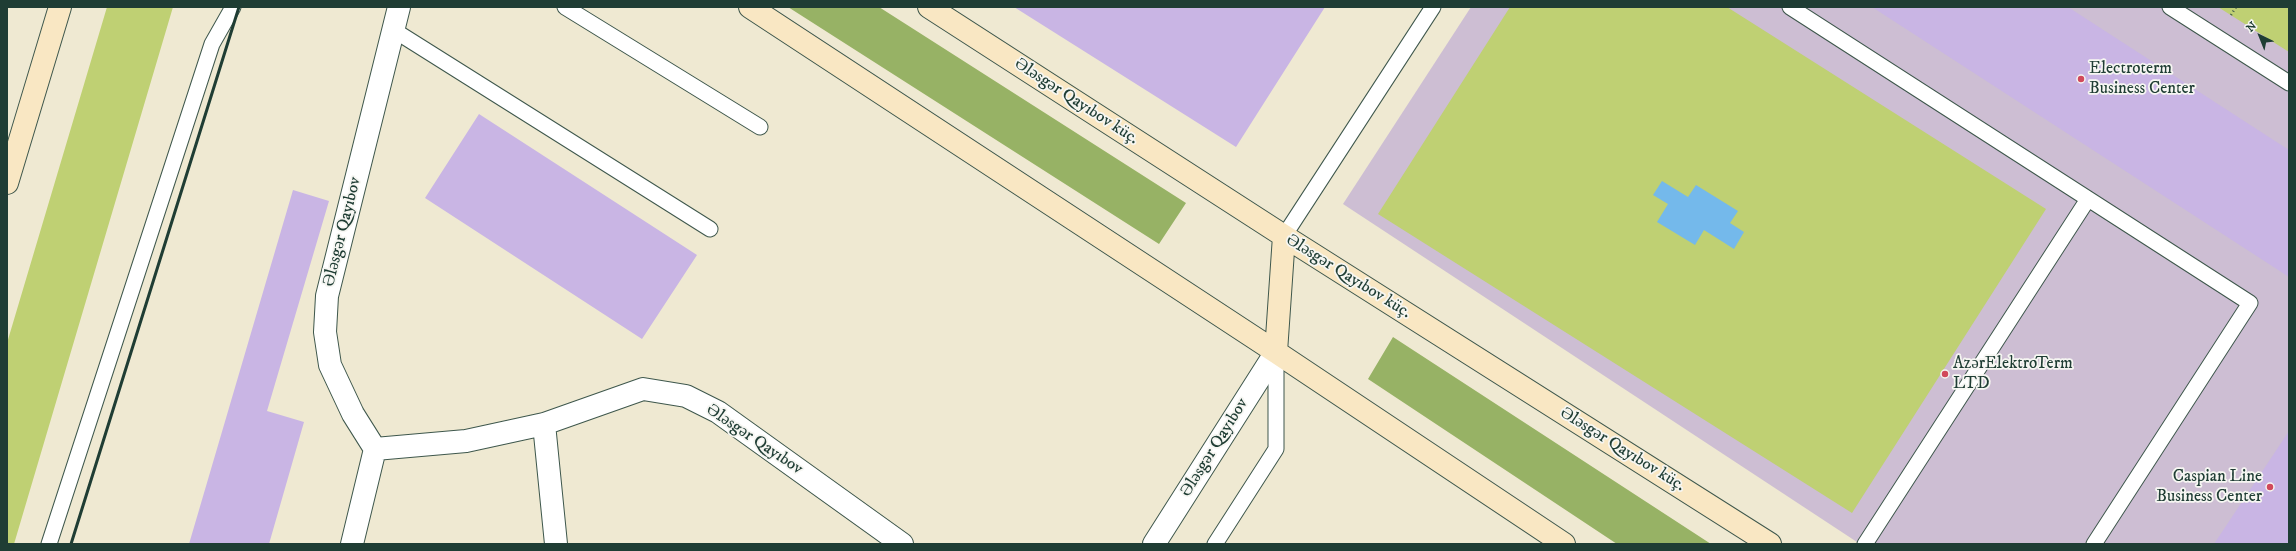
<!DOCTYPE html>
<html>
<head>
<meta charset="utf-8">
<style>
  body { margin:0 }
  #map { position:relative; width:2296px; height:551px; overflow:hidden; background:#efe9d2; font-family:"IM FELL DW Pica",serif }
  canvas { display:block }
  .frame { position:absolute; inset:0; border:8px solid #1f3d34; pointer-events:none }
  .north { position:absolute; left:2240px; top:16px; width:40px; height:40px; -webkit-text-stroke:3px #f6f6f2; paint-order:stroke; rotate:317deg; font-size:11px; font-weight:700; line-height:16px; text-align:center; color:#1f3d34 }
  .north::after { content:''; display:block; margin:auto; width:14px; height:18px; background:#1f3d34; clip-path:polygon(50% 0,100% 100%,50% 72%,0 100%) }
</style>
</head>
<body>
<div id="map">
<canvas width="2296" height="551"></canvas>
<div class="frame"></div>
<div class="north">N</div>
</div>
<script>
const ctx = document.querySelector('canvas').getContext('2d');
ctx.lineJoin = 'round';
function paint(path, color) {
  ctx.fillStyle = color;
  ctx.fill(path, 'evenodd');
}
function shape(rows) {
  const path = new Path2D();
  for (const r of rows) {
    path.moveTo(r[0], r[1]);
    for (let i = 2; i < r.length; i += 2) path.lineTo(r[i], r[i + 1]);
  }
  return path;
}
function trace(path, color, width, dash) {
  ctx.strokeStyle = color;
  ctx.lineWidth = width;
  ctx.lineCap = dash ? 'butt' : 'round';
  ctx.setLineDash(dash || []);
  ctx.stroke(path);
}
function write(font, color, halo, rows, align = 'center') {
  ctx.font = font + ' "IM FELL DW Pica",serif';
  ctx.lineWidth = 3.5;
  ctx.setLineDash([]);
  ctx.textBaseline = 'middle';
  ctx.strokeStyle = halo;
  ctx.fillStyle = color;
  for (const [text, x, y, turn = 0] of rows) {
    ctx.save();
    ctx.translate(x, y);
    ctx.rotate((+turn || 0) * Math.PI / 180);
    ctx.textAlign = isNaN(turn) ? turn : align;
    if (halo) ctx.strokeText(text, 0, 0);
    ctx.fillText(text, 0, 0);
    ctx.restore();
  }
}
const industrial = shape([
  [1471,7,2289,7,2289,544,1860,544,1343,204]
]);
const green = shape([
  [107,7,173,7,14,544,7,544,7,343],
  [1510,7,1727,7,2046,209,1852,513,1378,214],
  [2218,7,2289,7,2289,52]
]);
const forest = shape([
  [788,7,879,7,1186,203,1159,244],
  [1393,337,1711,544,1617,544,1368,379]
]);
const water = shape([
  [1662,181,1688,197,1696,185,1738,211,1730,223,1744,232,1734,249,1704,230,1695,245,1657,222,1668,204,1653,195]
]);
const building = shape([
  [1014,7,1325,7,1236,147],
  [1872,7,2068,7,2289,150,2289,277],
  [479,114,697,255,642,339,425,198],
  [293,190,329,201,267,411,304,422,269,544,189,544],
  [2289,431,2289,544,2214,544]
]);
const path = shape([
  [2231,15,2236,7]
]);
const service = shape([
  [565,7,760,127],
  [1790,7,2250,303,2094,544],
  [2170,7,2289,83],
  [392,29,710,229],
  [1284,236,1433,7],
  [49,544,212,44,233,7],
  [1215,544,1276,449,1276,353],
  [1865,544,2088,199]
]);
const minor = shape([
  [399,7,327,296,325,332,330,365,353,414,375,449,466,441,544,424,643,389,686,396,718,412,902,544],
  [544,424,556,544],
  [352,544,375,449],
  [1154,544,1276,352]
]);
const secondary = shape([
  [750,7,1276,352,1564,544],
  [929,7,1284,236,1770,544],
  [7,183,60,7],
  [1276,352,1284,236]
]);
const rail = shape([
  [71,544,239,7]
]);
const markers = [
  [2081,79,4,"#d1495b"],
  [1945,374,4,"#d1495b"],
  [2270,487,4,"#d1495b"]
];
const poiNames = [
  ["Electroterm",2089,69],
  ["Business Center",2089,89],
  ["AzərElektroTerm",1953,364],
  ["LTD",1953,384],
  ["Caspian Line",2262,477,"right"],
  ["Business Center",2262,497,"right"]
];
const streetNames = [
  ["Ələsgər Qayıbov küç.",1076,102,33],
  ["Ələsgər Qayıbov",343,232,-76],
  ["Ələsgər Qayıbov küç.",1348,277,32],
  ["Ələsgər Qayıbov",754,440,34],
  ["Ələsgər Qayıbov",1215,448,-58],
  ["Ələsgər Qayıbov küç.",1622,450,32]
];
paint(industrial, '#cdbed3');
paint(green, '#bfd073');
paint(forest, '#97b265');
paint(water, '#74b9eb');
paint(building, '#c9b5e4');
trace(service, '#3e574c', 17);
trace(minor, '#3e574c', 24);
trace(secondary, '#3e574c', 24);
trace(path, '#3e574c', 2.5, [1, 3]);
trace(service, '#fff', 15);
trace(minor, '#fff', 22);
trace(secondary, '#f9e7c3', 22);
trace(rail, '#1f3d34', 3);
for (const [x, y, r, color] of markers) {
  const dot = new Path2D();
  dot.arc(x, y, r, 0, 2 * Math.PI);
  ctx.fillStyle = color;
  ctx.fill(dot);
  trace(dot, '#f6f6f2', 1.5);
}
write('17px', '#1f3d34', '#f6f6f2', poiNames, 'left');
write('17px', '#1f3d34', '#f6f6f2', streetNames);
</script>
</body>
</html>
